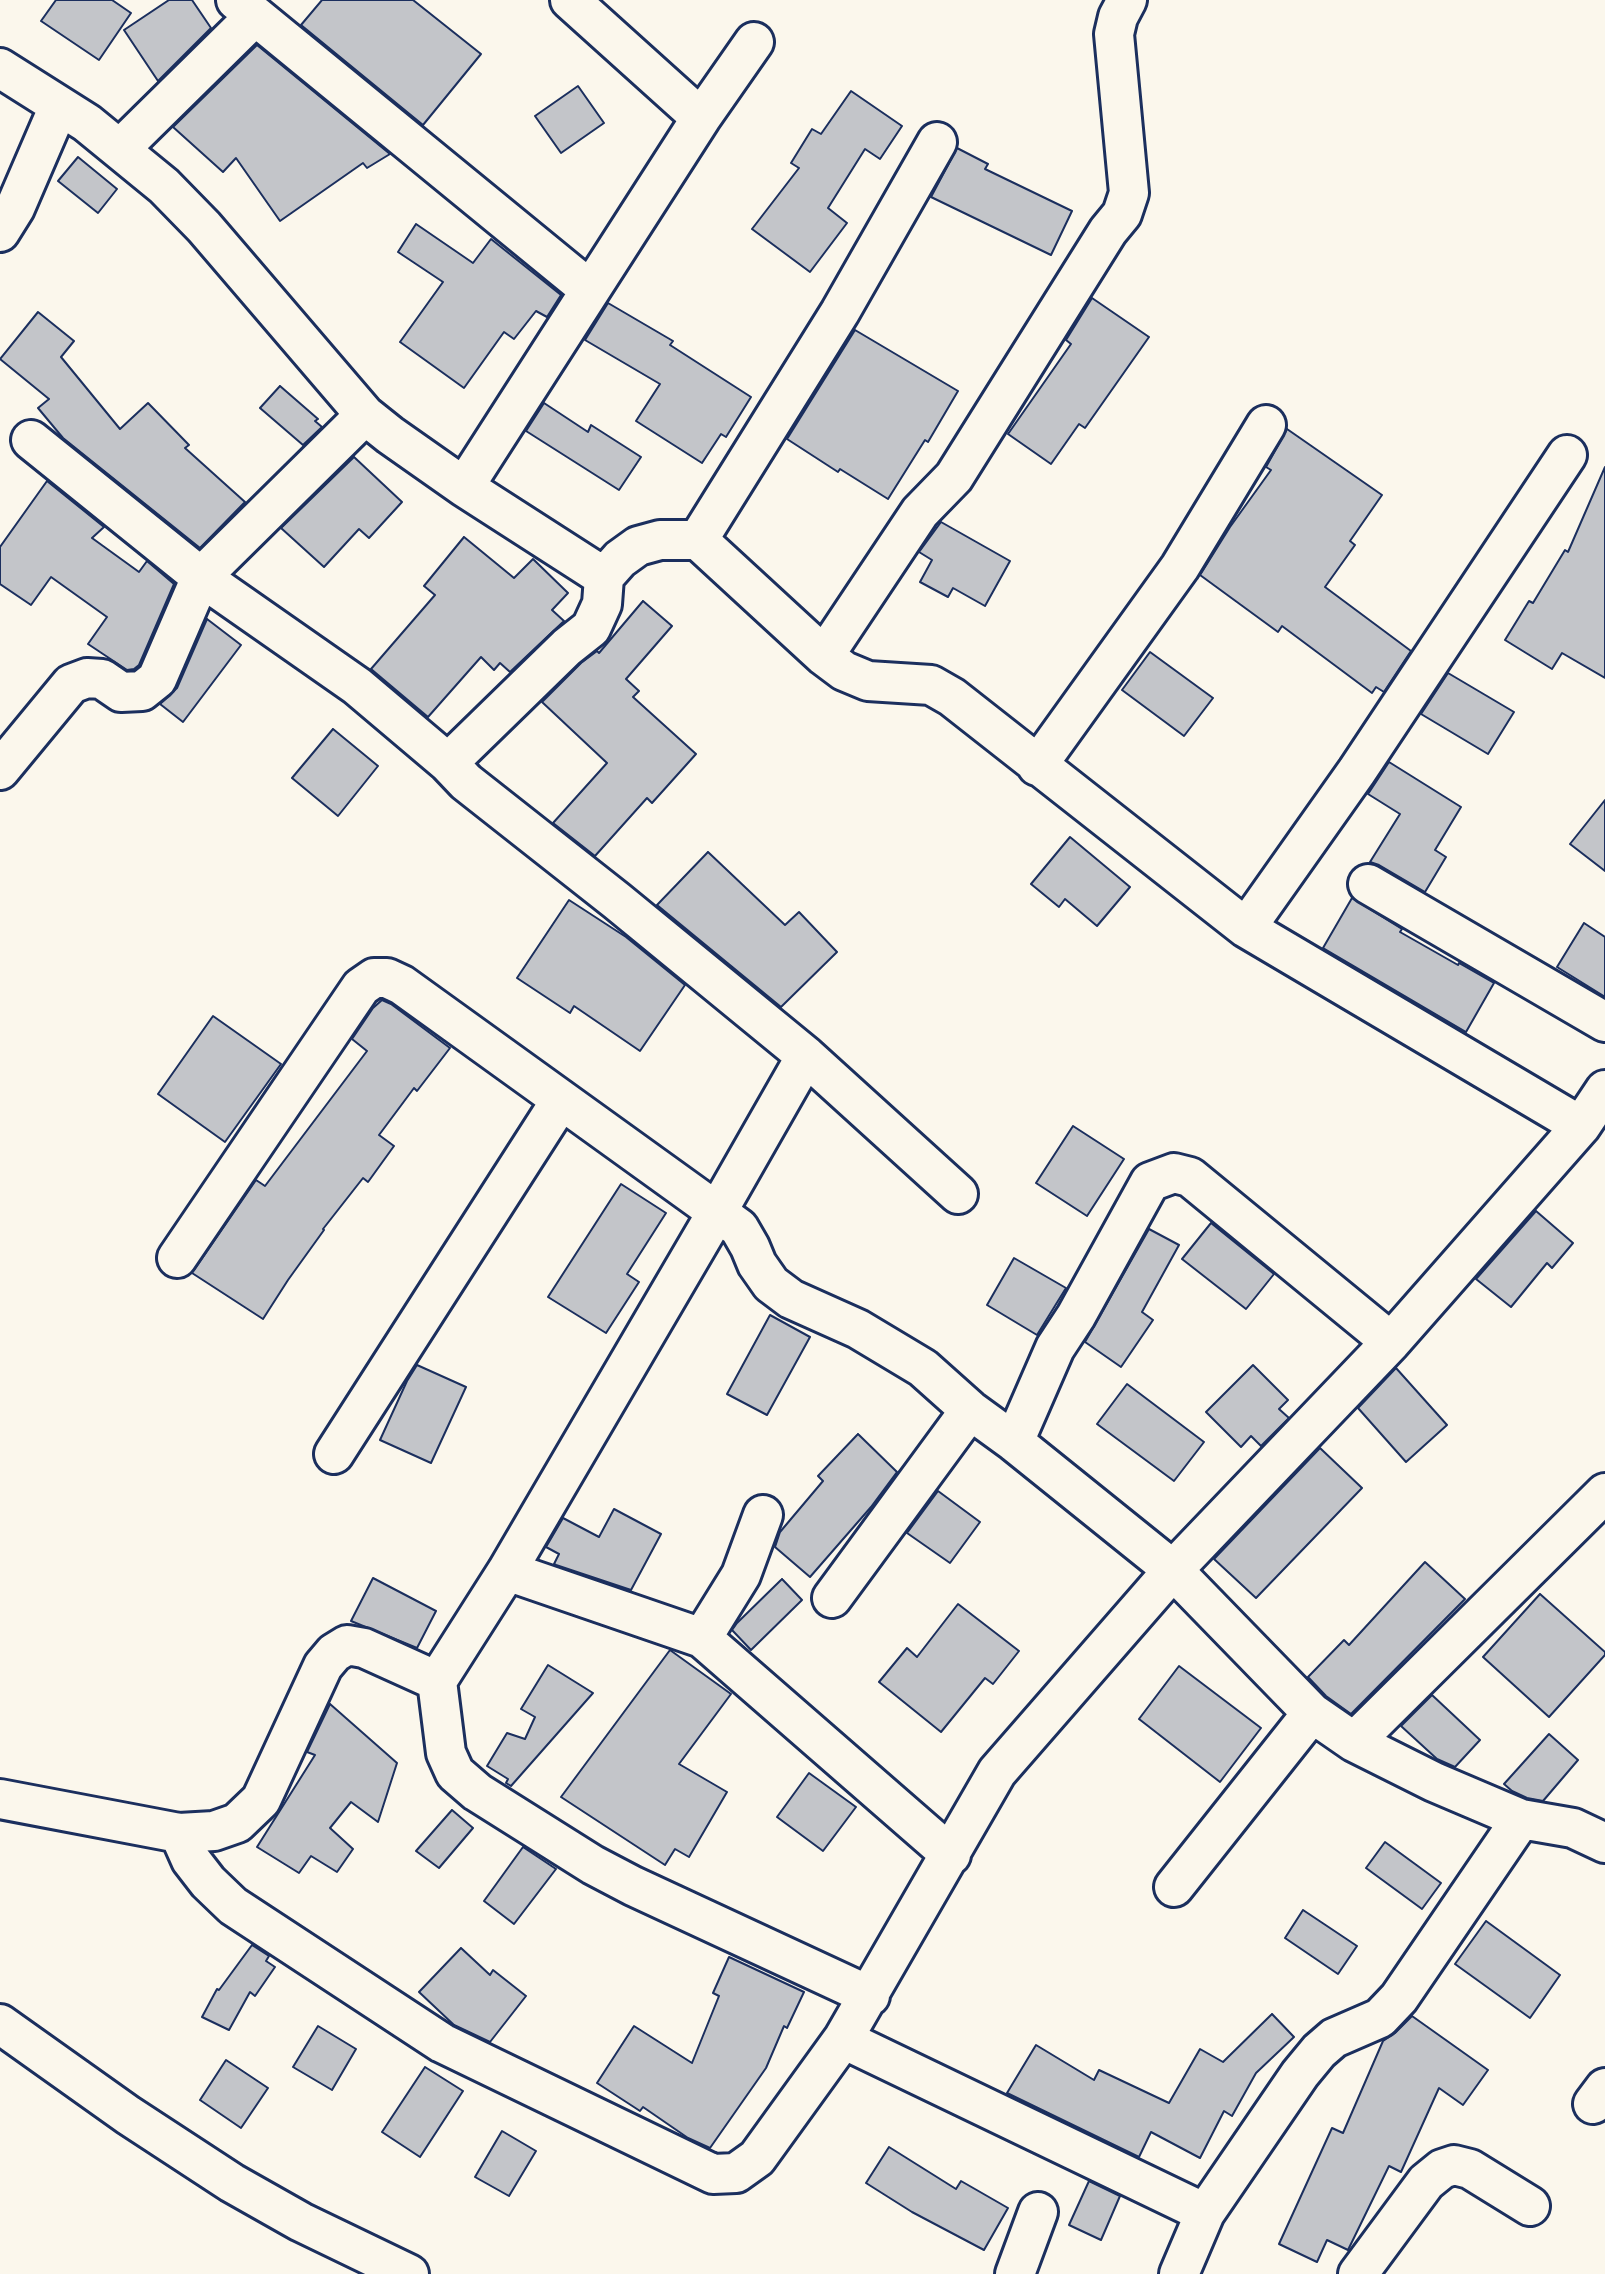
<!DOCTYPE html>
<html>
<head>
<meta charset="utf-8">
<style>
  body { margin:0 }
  canvas { display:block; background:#fbf7ec }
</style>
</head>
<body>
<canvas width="1605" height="2274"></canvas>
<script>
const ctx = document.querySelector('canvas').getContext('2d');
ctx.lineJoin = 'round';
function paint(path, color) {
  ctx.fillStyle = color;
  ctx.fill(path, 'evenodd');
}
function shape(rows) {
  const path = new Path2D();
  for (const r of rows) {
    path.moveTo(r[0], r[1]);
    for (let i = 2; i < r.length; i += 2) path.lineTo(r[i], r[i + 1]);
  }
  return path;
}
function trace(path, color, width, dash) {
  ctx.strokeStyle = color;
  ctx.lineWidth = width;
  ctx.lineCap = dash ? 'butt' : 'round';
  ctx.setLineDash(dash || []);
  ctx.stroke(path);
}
const building = shape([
  [56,0,112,0,131,13,99,60,41,21,56,0],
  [169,0,192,0,211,28,158,81,124,30,169,0],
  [322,0,413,0,481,54,423,125,301,25,322,0],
  [257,45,390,154,367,168,363,163,280,221,236,158,223,172,173,127,257,45],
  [578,86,604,123,561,153,535,116,578,86],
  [851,91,902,126,880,159,865,149,828,208,847,223,810,272,752,229,799,168,791,163,812,129,821,134,851,91],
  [957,148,988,164,985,169,1072,211,1051,255,931,197,957,148],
  [78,157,117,189,98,213,58,181,78,157],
  [416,224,473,263,491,239,561,295,547,317,536,311,514,339,504,332,464,388,400,342,443,282,398,252,416,224],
  [1092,298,1149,337,1085,428,1079,424,1051,464,1008,434,1071,344,1066,340,1092,298],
  [608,303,673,341,670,345,751,397,726,437,721,434,702,463,636,421,660,384,585,340,608,303],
  [38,312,74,341,61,357,120,429,148,403,189,445,185,448,245,502,200,548,63,438,38,408,49,399,0,359,38,312],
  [855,330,958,391,928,442,925,440,888,499,840,469,838,472,787,439,855,330],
  [280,386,318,419,315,421,322,427,303,445,260,408,280,386],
  [544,403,588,432,591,425,641,457,619,490,526,431,544,403],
  [1287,429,1382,495,1350,541,1355,545,1325,587,1411,651,1384,692,1376,687,1372,693,1282,626,1278,632,1200,575,1230,527,1271,470,1266,467,1287,429],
  [354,457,402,502,369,538,359,529,324,567,281,528,354,457],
  [1605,467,1605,678,1562,653,1552,669,1505,640,1529,601,1533,603,1565,550,1568,552,1605,467],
  [47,481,104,527,92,538,139,572,147,561,174,584,139,665,134,669,127,670,88,644,107,617,51,577,31,605,0,584,0,547,47,481],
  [941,522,1010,561,985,606,953,588,948,597,920,582,932,560,919,552,941,522],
  [464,537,514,578,533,559,568,593,552,610,564,621,510,672,500,663,494,670,481,657,428,717,371,669,435,595,424,586,464,537],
  [643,601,672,626,626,679,639,691,633,697,696,754,652,803,647,798,595,856,553,823,607,763,542,702,581,663,597,651,599,653,643,601],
  [207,619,241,645,183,722,160,704,177,688,207,619],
  [1150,652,1213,698,1184,736,1122,690,1150,652],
  [1448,673,1514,712,1488,754,1421,714,1448,673],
  [333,729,378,766,338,816,292,778,333,729],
  [1389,762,1461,807,1435,850,1446,857,1425,892,1379,865,1370,862,1400,814,1368,794,1389,762],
  [1605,800,1605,871,1570,844,1605,800],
  [1070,837,1130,887,1097,926,1065,899,1059,907,1031,884,1070,837],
  [708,852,785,925,799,912,837,952,781,1007,657,905,708,852],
  [1352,898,1402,929,1400,932,1458,965,1459,963,1494,983,1466,1032,1323,948,1352,898],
  [569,900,626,937,685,985,640,1051,574,1006,570,1013,517,978,569,900],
  [1584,923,1605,937,1605,997,1557,967,1584,923],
  [382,1000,391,1004,450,1048,417,1091,414,1088,379,1135,394,1146,368,1182,363,1178,323,1229,324,1230,288,1280,263,1319,192,1273,256,1180,265,1186,367,1051,352,1039,373,1008,382,1000],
  [213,1016,281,1064,225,1142,158,1094,213,1016],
  [1073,1126,1124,1159,1087,1216,1036,1183,1073,1126],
  [621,1184,666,1213,627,1274,639,1282,606,1333,548,1297,621,1184],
  [1536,1211,1573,1243,1552,1268,1547,1263,1511,1307,1476,1279,1536,1211],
  [1211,1223,1274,1274,1246,1309,1182,1259,1211,1223],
  [1149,1229,1179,1245,1142,1312,1153,1320,1121,1367,1085,1342,1149,1229],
  [1014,1258,1066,1288,1037,1335,987,1305,1014,1258],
  [770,1315,810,1337,767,1415,727,1394,770,1315],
  [417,1365,466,1387,431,1463,380,1440,407,1381,417,1365],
  [1253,1365,1288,1400,1279,1409,1289,1418,1261,1446,1251,1436,1241,1447,1206,1412,1253,1365],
  [1396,1368,1447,1425,1406,1462,1358,1408,1396,1368],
  [1127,1384,1204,1442,1174,1481,1097,1424,1127,1384],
  [858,1434,897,1472,871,1507,810,1577,775,1547,780,1532,823,1481,818,1476,858,1434],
  [1320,1448,1362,1488,1256,1598,1214,1559,1320,1448],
  [938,1491,980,1522,950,1563,907,1533,938,1491],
  [614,1509,661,1534,631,1590,556,1565,554,1564,559,1554,546,1547,563,1518,599,1537,614,1509],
  [1425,1562,1465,1599,1351,1714,1326,1696,1308,1677,1344,1640,1349,1645,1425,1562],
  [373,1578,436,1611,417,1648,351,1621,373,1578],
  [782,1579,802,1600,751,1650,732,1630,737,1623,782,1579],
  [1540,1594,1605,1652,1605,1655,1549,1717,1483,1657,1540,1594],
  [958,1604,1019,1651,993,1684,985,1678,941,1732,879,1682,907,1648,917,1657,958,1604],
  [670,1650,731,1694,679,1764,727,1792,689,1857,675,1849,665,1865,561,1797,670,1650],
  [548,1665,593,1693,511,1786,506,1783,508,1779,487,1766,507,1733,525,1739,535,1717,521,1709,548,1665],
  [1179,1666,1261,1728,1220,1782,1139,1719,1179,1666],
  [1432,1695,1480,1740,1455,1767,1437,1759,1401,1726,1432,1695],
  [330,1704,397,1763,378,1822,351,1802,330,1828,353,1849,337,1872,311,1856,299,1873,257,1847,315,1755,307,1752,330,1704],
  [1549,1734,1578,1760,1543,1801,1527,1798,1512,1791,1504,1784,1549,1734],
  [809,1773,856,1807,823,1851,777,1817,809,1773],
  [452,1810,473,1828,439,1868,416,1851,452,1810],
  [1385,1842,1441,1883,1422,1909,1366,1868,1385,1842],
  [523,1847,556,1869,514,1924,484,1901,523,1847],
  [1303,1910,1357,1946,1338,1974,1285,1938,1303,1910],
  [1486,1921,1560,1975,1530,2018,1455,1964,1486,1921],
  [252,1945,269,1956,266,1961,275,1967,255,1996,250,1992,229,2030,202,2017,217,1989,219,1990,252,1945],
  [461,1948,490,1975,493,1970,526,1996,490,2042,454,2025,419,1992,461,1948],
  [729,1957,804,1992,787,2028,784,2026,766,2068,710,2148,688,2138,643,2107,640,2111,597,2083,634,2026,692,2063,719,1996,713,1993,729,1957],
  [1272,2014,1294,2037,1256,2073,1232,2116,1224,2111,1200,2158,1151,2132,1139,2157,1007,2093,1036,2045,1094,2080,1099,2070,1169,2103,1200,2049,1223,2062,1272,2014],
  [1412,2016,1488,2070,1463,2105,1439,2088,1401,2172,1389,2166,1348,2250,1327,2240,1317,2262,1279,2244,1332,2128,1343,2133,1383,2041,1395,2033,1412,2016],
  [318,2026,356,2049,332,2090,293,2067,318,2026],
  [226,2060,268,2088,241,2128,200,2100,226,2060],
  [425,2067,463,2091,420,2157,382,2132,425,2067],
  [502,2131,536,2151,509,2196,475,2177,502,2131],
  [889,2147,956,2189,961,2181,1008,2208,984,2250,912,2212,866,2183,889,2147],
  [1089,2181,1120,2196,1101,2240,1069,2225,1089,2181]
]);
const minor = shape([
  [236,0,590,290],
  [0,68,87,123,164,186,204,227,365,415,390,435,464,487,604,577,602,604,591,628,567,647,448,763],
  [701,118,754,42],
  [120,149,255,16],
  [0,232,15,208,59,106],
  [31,440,201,577,357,686,448,763,466,782,617,901,806,1056,717,1212,739,1228,750,1247,757,1264,771,1284,791,1299,858,1329,923,1368,970,1410,1014,1442,1173,1570,1312,1713,1354,1742,1434,1782,1521,1819,1573,1828,1605,1843],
  [464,487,701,118,570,0],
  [698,540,840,312,937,142],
  [604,577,620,559,638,546,660,540,698,540,824,656,844,671,868,681,931,685,952,697,1246,928,1581,1126],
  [824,656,920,512,954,477,1108,231,1122,214,1129,193,1114,34,1118,17,1127,0],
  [1037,766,1180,567,1266,425],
  [0,770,71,684,87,678,102,679,121,692,142,691,157,679,201,577,365,415],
  [1368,884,1605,1022],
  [1246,928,1357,771,1567,455],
  [806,1056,958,1194],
  [177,1258,361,987,374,978,387,978,402,985,717,1212,507,1571,437,1681],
  [1014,1442,1055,1348,1076,1316,1150,1182,1174,1173,1190,1177,1391,1342],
  [334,1454,561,1100],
  [763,1515,741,1575,702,1638,951,1855],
  [507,1571,702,1638],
  [832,1598,970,1410],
  [1354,1742,1605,1493],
  [0,1799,179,1833,214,1831,237,1823,261,1800,323,1666,334,1653,347,1645,364,1648,437,1681,446,1753,455,1773,477,1792,593,1865,633,1886,870,1996],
  [179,1833,191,1860,208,1882,233,1906,442,2043,713,2174,736,2173,757,2158,843,2039,997,1772,1173,1570,1391,1342,1581,1126,1605,1090],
  [1174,1887,1312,1713],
  [0,2024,128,2115,232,2183,301,2222,409,2274],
  [843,2039,1205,2213],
  [1593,2104,1605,2088],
  [1015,2274,1038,2212],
  [1179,2274,1205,2213,1300,2074,1319,2051,1334,2038,1380,2018,1399,1998,1521,1819],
  [1358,2274,1426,2182,1442,2169,1454,2165,1470,2169,1530,2206]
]);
paint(building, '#c3c5c9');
trace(building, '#1b2f5e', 2);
trace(minor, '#1b2f5e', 44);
trace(minor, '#fbf7ec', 38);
</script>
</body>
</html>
